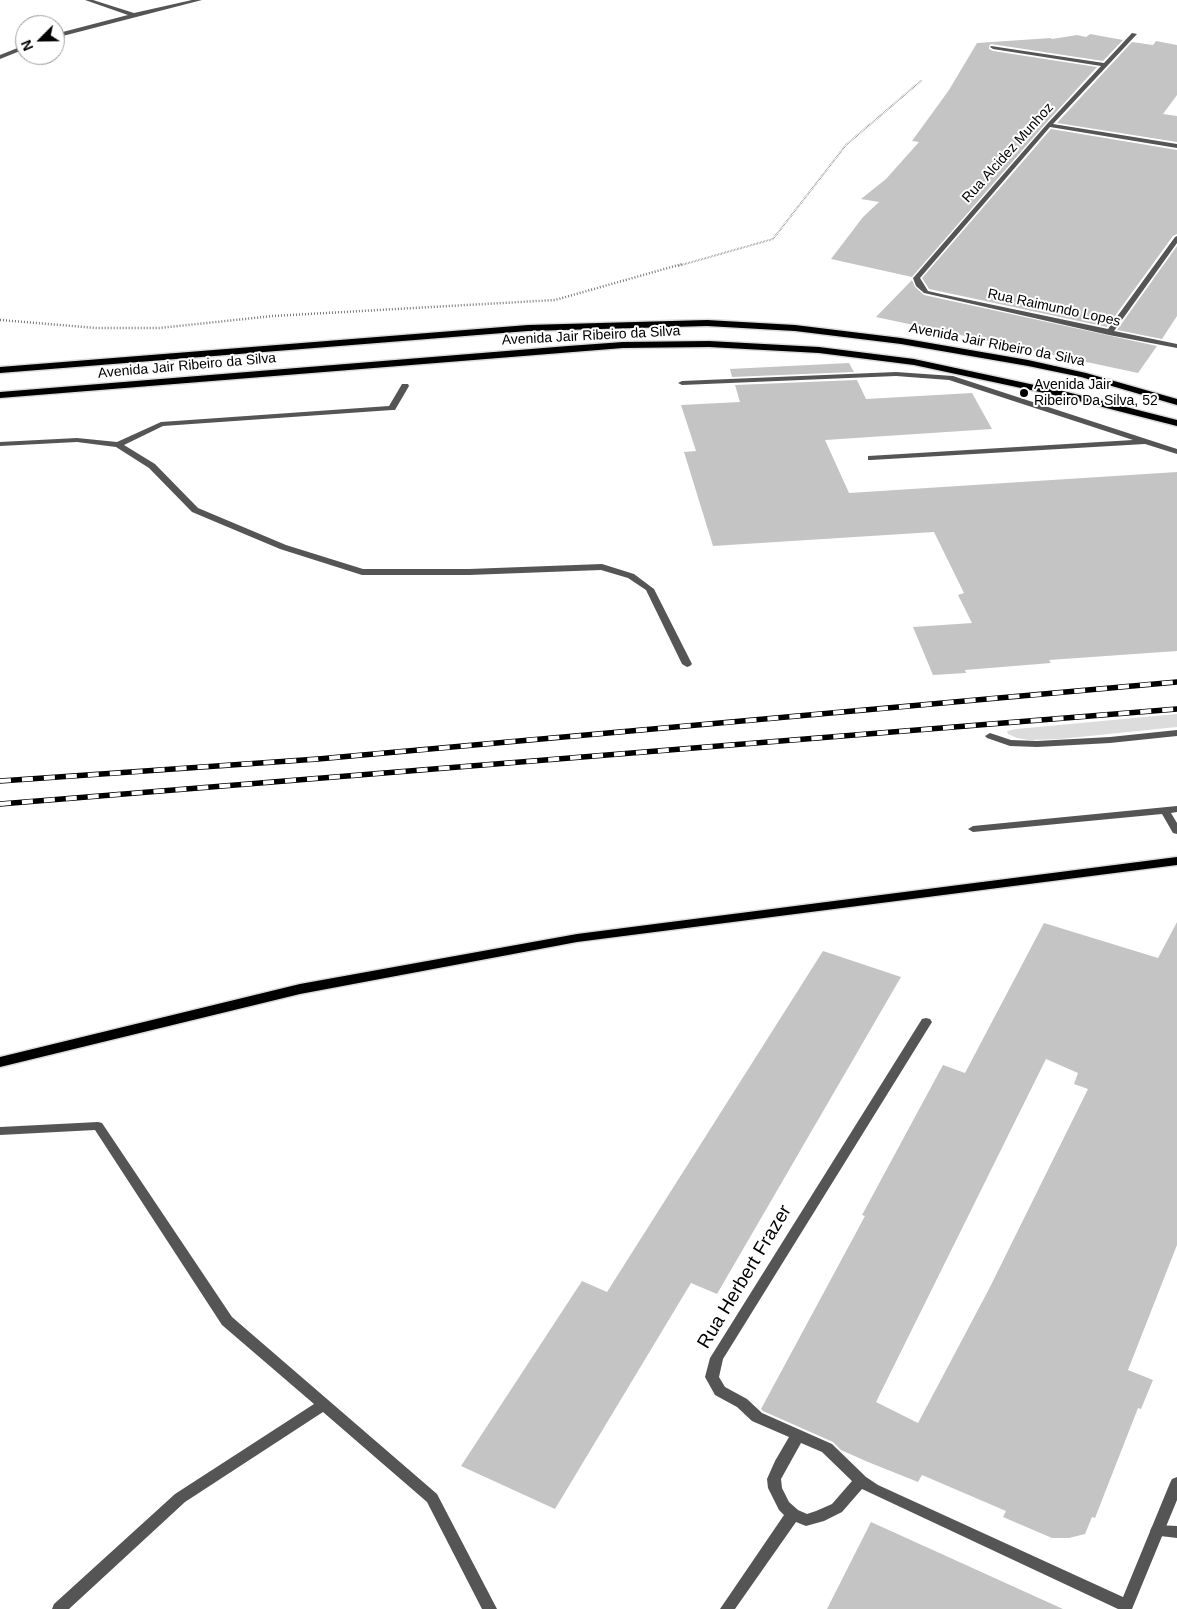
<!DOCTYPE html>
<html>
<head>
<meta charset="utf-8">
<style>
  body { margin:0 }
  #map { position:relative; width:1177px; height:1609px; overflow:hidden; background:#fff; font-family:Helvetica,sans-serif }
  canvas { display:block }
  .north { position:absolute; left:15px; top:15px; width:50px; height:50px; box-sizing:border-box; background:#fff; border:1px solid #999; border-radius:50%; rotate:247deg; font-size:14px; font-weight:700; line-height:20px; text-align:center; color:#000 }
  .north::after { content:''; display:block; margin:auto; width:18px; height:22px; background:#000; clip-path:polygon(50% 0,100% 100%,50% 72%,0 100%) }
</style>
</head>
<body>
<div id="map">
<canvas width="1177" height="1609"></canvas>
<div class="north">N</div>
</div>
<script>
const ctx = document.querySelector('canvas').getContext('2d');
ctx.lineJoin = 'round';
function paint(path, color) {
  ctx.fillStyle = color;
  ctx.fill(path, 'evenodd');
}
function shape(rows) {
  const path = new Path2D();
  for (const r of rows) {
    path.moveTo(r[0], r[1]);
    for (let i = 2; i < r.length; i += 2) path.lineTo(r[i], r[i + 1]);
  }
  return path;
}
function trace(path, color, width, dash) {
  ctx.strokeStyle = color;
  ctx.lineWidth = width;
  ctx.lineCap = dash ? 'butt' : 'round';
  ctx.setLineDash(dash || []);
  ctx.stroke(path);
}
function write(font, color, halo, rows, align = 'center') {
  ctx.font = font + ' Helvetica,sans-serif';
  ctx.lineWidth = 4;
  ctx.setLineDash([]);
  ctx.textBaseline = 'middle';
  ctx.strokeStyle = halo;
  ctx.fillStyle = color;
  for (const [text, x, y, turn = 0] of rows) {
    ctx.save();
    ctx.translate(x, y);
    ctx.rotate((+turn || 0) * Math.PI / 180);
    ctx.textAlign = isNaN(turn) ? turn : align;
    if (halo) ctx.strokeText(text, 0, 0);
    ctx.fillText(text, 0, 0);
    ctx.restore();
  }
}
const green = shape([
  [1177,714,1177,727,1060,739,1029,740,1017,738,1008,734,1007,731,1016,729]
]);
const building = shape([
  [1090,34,1123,40,1103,61,991,44,989,46,989,49,993,51,1097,67,1046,123,912,277,831,259,863,217,879,202,861,199,886,179,919,142,912,141,949,90,977,43,1051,38,1052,39,1077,35,1086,37],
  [1156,41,1177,45,1177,95,1163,114,1177,116,1177,142,1057,123,1132,42,1153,45],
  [1051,129,1177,150,1177,234,1173,236,1107,327,929,289,922,278],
  [1177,246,1177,316,1162,339,1117,330],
  [912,280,915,287,924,295,1157,346,1138,373,876,317],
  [849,363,854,372,732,377,730,369],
  [857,380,866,399,972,393,992,429,825,440,849,493,1177,472,1177,651,1049,660,1051,663,965,670,966,673,933,675,913,627,972,623,958,595,964,593,934,532,713,546,684,452,696,451,681,405,740,402,735,385],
  [1177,922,1177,1245,1128,1370,1153,1380,1141,1409,1138,1408,1095,1518,1092,1517,1085,1534,1069,1538,1052,1538,1003,1517,1006,1511,922,1475,918,1482,868,1462,841,1450,833,1442,763,1411,761,1409,865,1216,862,1215,943,1065,965,1073,1044,923,1158,958],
  [1046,1059,1078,1073,1074,1084,1088,1089,989,1289,918,1423,876,1402],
  [823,951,901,977,717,1294,691,1283,555,1509,461,1466,582,1281,607,1292],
  [871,1522,1063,1609,827,1609]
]);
const pathFar1 = shape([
  [678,266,773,239,846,145,922,80]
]);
const path = shape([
  [0,320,97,328,159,328,273,316,555,300,682,264]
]);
const service = shape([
  [85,0,93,0,134,13,192,0,202,0,55,38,55,34,128,15,85,0],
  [25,45,25,49,0,59,0,55,25,45],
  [896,372,953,376,1177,449,1177,454,1145,444,871,460,868,460,868,456,1133,440,949,380,896,376,682,385,678,383,682,381,896,372],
  [402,384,408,384,409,386,395,410,392,410,163,426,124,445,155,464,198,508,286,545,363,569,469,569,602,564,634,574,654,589,692,664,690,666,687,667,682,664,646,590,628,578,601,570,469,575,362,575,280,549,192,512,149,468,116,447,77,442,0,446,0,442,77,438,117,442,161,422,389,406,402,384],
  [1177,730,1177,736,1110,743,1037,747,1010,746,987,738,985,736,990,733,1011,740,1037,741,1110,737,1177,730],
  [1177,806,1177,812,1171,813,1177,823,1177,834,1173,833,1162,814,973,832,968,829,973,826,1177,806],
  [98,1122,102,1123,232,1317,437,1494,497,1609,482,1609,427,1502,323,1412,185,1502,69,1609,52,1609,54,1604,175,1494,314,1404,222,1325,95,1130,0,1135,0,1127,98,1122],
  [1157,1525,1177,1526,1177,1538,1152,1535,1150,1531,1152,1527,1157,1525]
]);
const minor = shape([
  [1132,33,1137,34,1053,124,1177,144,1177,148,1050,127,920,278,928,291,941,294,1108,329,1175,237,1177,236,1177,243,1114,331,1177,344,1177,348,1109,335,924,293,916,286,913,278,914,277,1047,124,1101,66,993,49,990,47,991,46,1104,63,1132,33],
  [926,1018,930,1019,932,1022,723,1359,719,1377,725,1387,747,1399,762,1413,832,1444,866,1477,878,1485,1123,1597,1170,1483,1172,1479,1177,1477,1177,1500,1132,1609,1118,1609,862,1489,842,1512,824,1521,806,1526,796,1522,735,1609,720,1609,784,1515,779,1510,768,1488,767,1479,775,1461,789,1437,752,1421,737,1407,715,1395,705,1377,710,1358,922,1019,926,1018],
  [801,1443,822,1452,852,1481,832,1504,816,1511,807,1514,798,1510,789,1502,782,1488,781,1479,801,1443]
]);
const primary = shape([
  [707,320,795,325,901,338,1028,360,1086,373,1177,399,1177,405,1081,377,1028,366,901,344,795,331,707,326,528,331,0,373,0,367,528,325,707,320],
  [709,341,819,347,914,359,1067,392,1177,420,1177,426,1063,397,914,365,819,353,709,347,623,348,0,398,0,392,568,346,623,342,709,341],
  [1177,857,1177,865,577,942,300,994,0,1067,0,1057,300,984,577,934,1177,857]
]);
const rail = shape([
  [0,781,318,759,1177,682],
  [0,804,1177,709]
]);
const markers = [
  [1024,393,5,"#000"]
];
const farStreetnames = [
  ["Rua Alcidez Munhoz",1008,153,-48],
  ["Rua Raimundo Lopes",1054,308,12],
  ["Avenida Jair Ribeiro da Silva",591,336,-3],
  ["Avenida Jair Ribeiro da Silva",997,345,11],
  ["Avenida Jair Ribeiro da Silva",187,366,-5]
];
const farPoinames = [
  ["Avenida Jair",1034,385],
  ["Ribeiro Da Silva, 52",1034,401]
];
const nearStreetnames = [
  ["Rua Herbert Frazer",745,1277,-59]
];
paint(green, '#dcdcdc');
paint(building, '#c4c4c4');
trace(primary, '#dbdbdb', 3);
trace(pathFar1, '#777', 2, [0.5, 1]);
trace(path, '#777', 2.5, [1, 2]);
paint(service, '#555');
paint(minor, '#555');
paint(primary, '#000');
trace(rail, '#000', 5.5);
trace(rail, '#fff', 4, [11]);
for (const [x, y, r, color] of markers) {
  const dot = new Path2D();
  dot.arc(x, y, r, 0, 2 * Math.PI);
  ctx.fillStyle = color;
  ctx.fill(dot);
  trace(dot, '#fff', 2);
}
write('14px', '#000', '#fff', farStreetnames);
write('14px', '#000', '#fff', farPoinames, 'left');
write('19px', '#000', '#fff', nearStreetnames);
</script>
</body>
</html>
